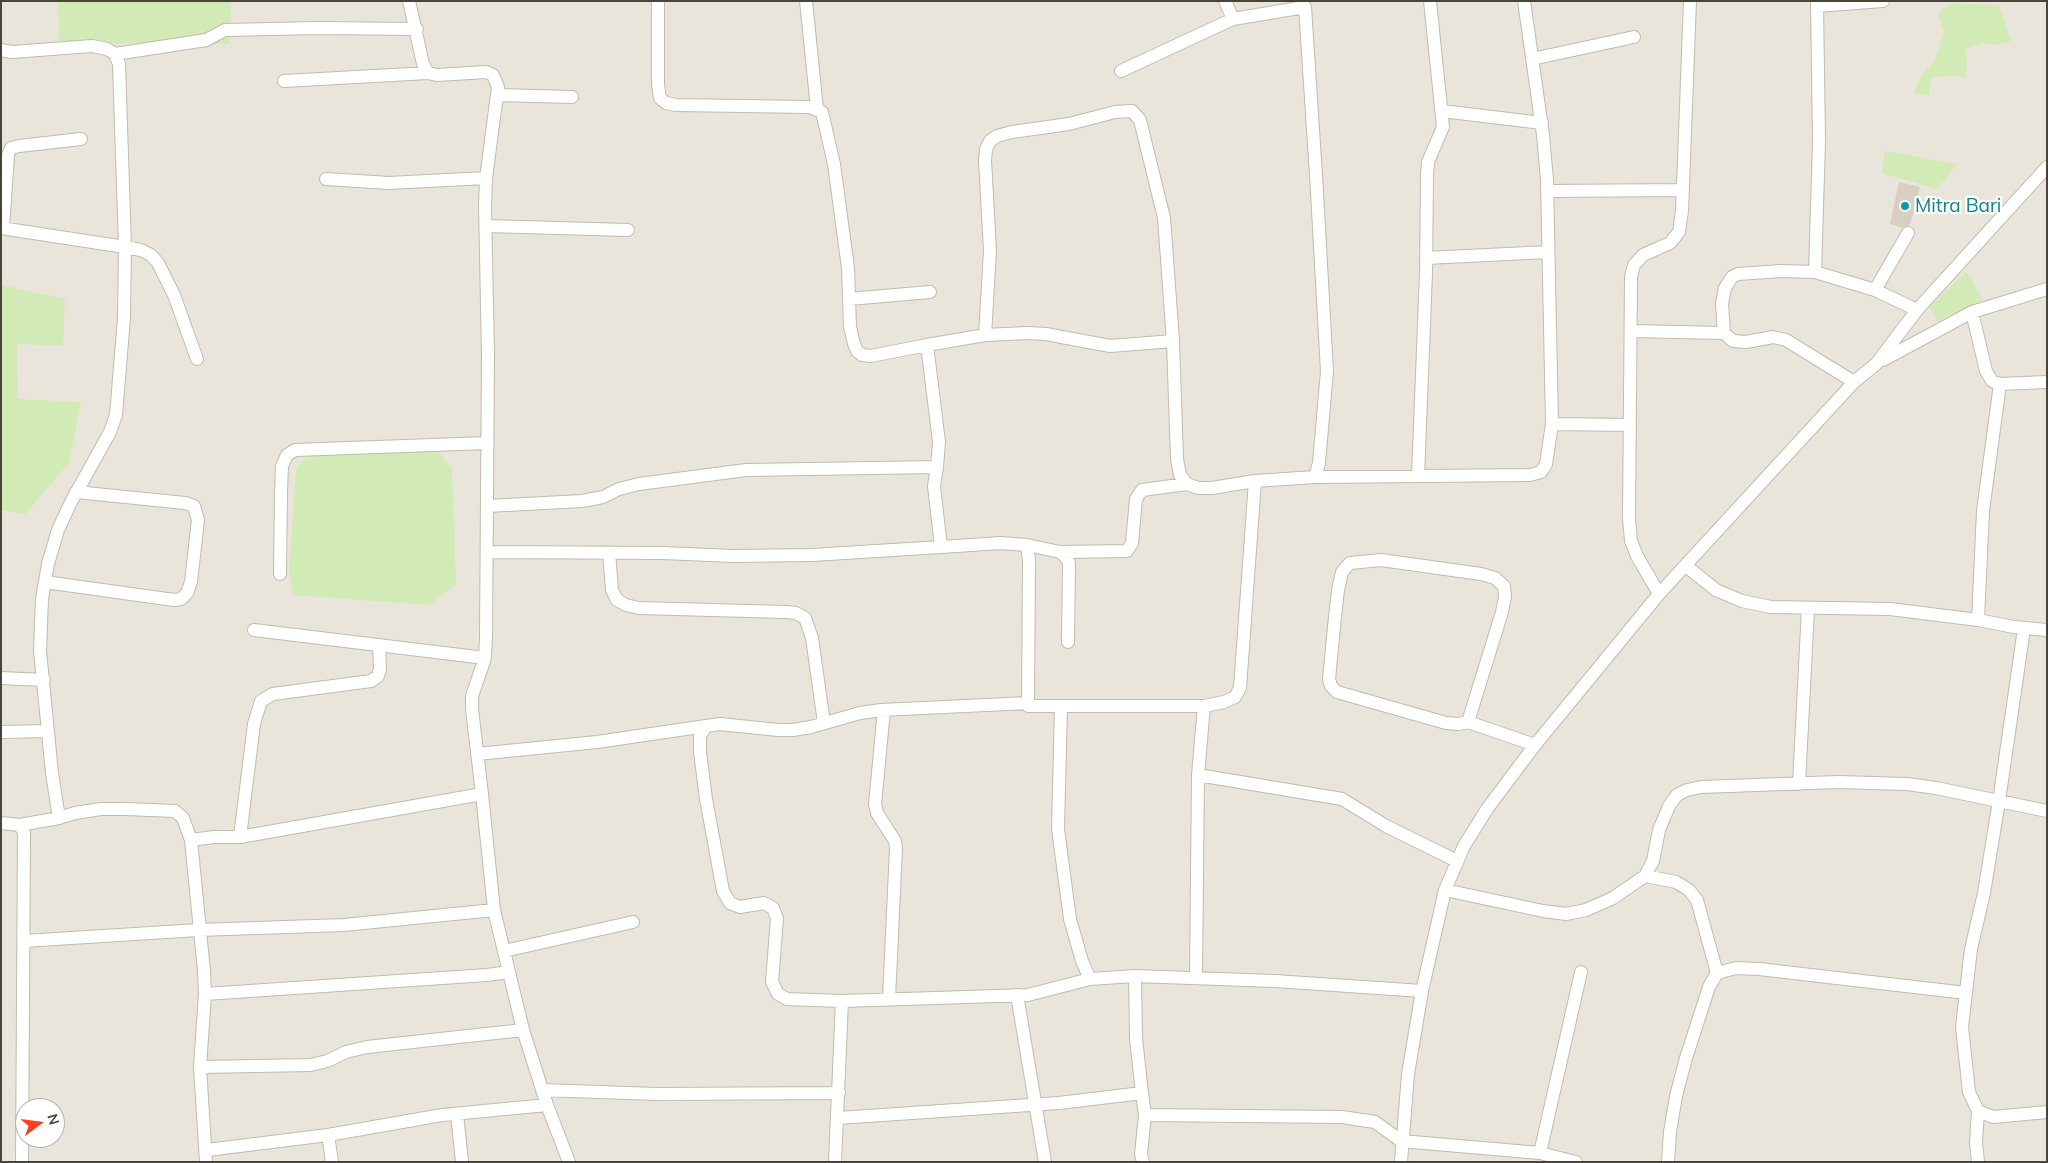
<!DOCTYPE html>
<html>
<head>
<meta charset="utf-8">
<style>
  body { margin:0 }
  #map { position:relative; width:2048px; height:1163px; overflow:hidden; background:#f6f3ec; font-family:Mulish,sans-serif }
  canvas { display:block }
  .frame { position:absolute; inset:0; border:2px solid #4b4439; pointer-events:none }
  .north { position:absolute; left:15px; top:1098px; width:50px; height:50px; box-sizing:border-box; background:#fff; border:1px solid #b7b4b0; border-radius:50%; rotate:75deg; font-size:14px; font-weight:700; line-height:20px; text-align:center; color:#4b4439 }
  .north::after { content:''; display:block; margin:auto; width:18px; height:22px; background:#fc3f1d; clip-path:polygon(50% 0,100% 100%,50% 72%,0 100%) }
</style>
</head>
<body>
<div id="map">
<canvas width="2048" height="1163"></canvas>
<div class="frame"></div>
<div class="north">N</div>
</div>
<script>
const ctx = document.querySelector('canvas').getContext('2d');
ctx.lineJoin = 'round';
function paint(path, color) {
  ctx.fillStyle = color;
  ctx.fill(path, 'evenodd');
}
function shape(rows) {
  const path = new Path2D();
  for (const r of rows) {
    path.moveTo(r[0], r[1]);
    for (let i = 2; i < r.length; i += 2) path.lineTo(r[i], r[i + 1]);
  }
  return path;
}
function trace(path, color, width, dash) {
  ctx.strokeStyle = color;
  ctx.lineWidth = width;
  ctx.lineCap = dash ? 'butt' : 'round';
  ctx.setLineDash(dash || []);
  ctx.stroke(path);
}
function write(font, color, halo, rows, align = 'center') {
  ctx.font = font + ' Mulish,sans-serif';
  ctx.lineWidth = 4.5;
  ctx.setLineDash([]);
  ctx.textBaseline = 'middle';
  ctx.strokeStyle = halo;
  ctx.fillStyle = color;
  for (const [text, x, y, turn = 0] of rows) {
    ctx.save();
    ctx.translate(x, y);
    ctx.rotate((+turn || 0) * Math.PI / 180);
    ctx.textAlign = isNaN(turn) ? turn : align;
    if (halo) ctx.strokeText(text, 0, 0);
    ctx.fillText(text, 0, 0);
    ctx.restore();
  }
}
const residential = shape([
  [1,1,2047,1,2047,1162,1,1162],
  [25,1108,55,1108,55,1138,25,1138]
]);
const green = shape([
  [58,1,231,1,230,44,59,43],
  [1949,4,1999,5,2011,41,1996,45,1984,43,1965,50,1967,59,1966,77,1944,76,1931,78,1929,95,1914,94,1921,76,1934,61,1939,48,1944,32,1938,14],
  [1885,151,1957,164,1937,189,1882,173],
  [1966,271,1983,300,1937,321,1930,307],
  [1,285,65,299,63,346,17,344,18,399,81,402,69,463,25,514,1,510],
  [314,448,437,449,452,469,456,584,429,605,293,595,289,575,296,469]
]);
const building = shape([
  [1899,182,1920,187,1910,225,1902,228,1890,224]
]);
const minor = shape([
  [409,1,423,64,428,73,437,75,486,72,493,75,498,87,486,178,485,206,488,355,486,637,485,658,472,696,472,709,482,794],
  [658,1,658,85,660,98,666,103,676,105,809,107,822,112,834,164,848,268,850,327,854,344,857,351,862,355,871,356,927,345,939,442,937,467],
  [806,1,817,109],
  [1524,1,1543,135,1547,180,1552,424],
  [1817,6,1883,1],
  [1,50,12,52,92,46,107,49,115,54,119,64,125,247,124,318,116,415,110,432,71,502,58,530,48,564,42,599,40,651,52,773,59,818],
  [115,54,206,40,225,30,317,28,417,29],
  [1532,59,1634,37],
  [1121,71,1233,19],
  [284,81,428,73],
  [497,95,572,97],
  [1442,111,1542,123],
  [326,179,389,183,486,178],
  [1547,191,1683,190],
  [486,226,628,230],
  [1,228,125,247,141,250,151,255,158,263,174,295,197,359],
  [3,228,8,155,11,148,19,146,81,139],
  [1426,258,1548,252],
  [1815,272,1819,142,1817,1],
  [1875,290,1908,233],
  [849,299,930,292],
  [1972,312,1986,371,1992,381,2000,384,2047,382],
  [1631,331,1724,333],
  [1173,341,1110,346,1046,334,1027,333,985,335,990,251,985,160,986,149,990,141,997,136,1012,132,1069,124,1115,112,1132,111,1140,120,1164,218,1173,341,1177,459,1180,475,1187,484],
  [927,345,985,335],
  [1883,360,1972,312,2047,289],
  [1854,382,1786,340,1773,337,1746,342,1733,341,1724,333,1722,304,1725,288,1732,277,1738,274,1781,271,1815,272,1875,290,1917,310],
  [1418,476,1426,273,1427,176,1428,162,1443,127,1430,1],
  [1315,477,1530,475,1541,472,1546,464,1552,424,1630,425],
  [487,506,582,501,603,497,619,489,639,484,746,470,937,467,934,486,941,547,1001,543,1027,545,1029,561,1028,706,1204,706,1224,702,1235,697,1240,688,1255,481,1315,477,1319,463,1327,371,1316,175,1305,7,1233,19,1225,1],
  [1027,545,1060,552,1065,556,1069,563,1068,642],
  [487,552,663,553,733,556,812,555,941,547],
  [1060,552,1127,551,1132,543,1136,499,1142,490,1187,484,1198,488,1212,488,1255,481],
  [609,553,612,590,617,600,626,605,638,608,786,612,796,613,805,618,812,638,824,723],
  [1686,566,1716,590,1742,601,1771,607,1890,609,1978,620,2014,627,2047,630],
  [280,574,281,493,282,466,287,455,295,450,487,443],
  [45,582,174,600,181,599,187,593,191,582,198,520,194,506,185,503,76,492],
  [1659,594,1637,556,1631,541,1629,518,1631,277,1634,265,1643,255,1670,243,1679,232,1682,211,1690,1],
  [1978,620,1983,511,2000,384],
  [2024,629,1999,801,1984,893,1971,949,1962,1027,1969,1092,1978,1111,1993,1117,2047,1112],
  [254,630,485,658],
  [1,678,44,680],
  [1028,703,881,710,860,713,811,727,793,730,778,730,720,724,706,726,700,736,700,752,706,799,723,891,730,903,740,907,764,903,773,908,777,918,772,982,778,994,787,999,842,1001,1028,995,1090,979,1135,976,1275,981,1422,991],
  [1061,706,1058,829,1070,919,1082,961,1090,979],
  [884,710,875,804,877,813,895,841,896,848,889,999],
  [1468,722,1502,612,1505,597,1504,586,1495,578,1481,574,1381,560,1350,563,1342,572,1338,590,1335,617,1329,679,1331,686,1337,692,1446,723,1458,724,1468,722,1535,745],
  [1,732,48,731],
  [477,754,597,742,706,726],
  [1198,775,1342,799,1386,826,1457,861],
  [1799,784,1808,608],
  [1,823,20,825,24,833,22,1162],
  [20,825,59,818,75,813,101,809,126,809,175,811,183,818,191,840,204,971,205,994,200,1067,206,1162],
  [240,837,254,724,261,701,273,694,371,681,378,676,380,669,379,645],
  [191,840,214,837,240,837,482,794,494,910],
  [1645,876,1676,882,1689,890,1697,900,1717,973],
  [1445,890,1543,911,1566,914,1586,910,1613,898,1645,876,1653,861,1659,830,1669,806,1677,795,1687,790,1701,787,1838,782,1907,784,1936,788,2047,811],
  [24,941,198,930,344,925,494,910,523,1030],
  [504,951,633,922],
  [1135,976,1136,1038,1142,1093],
  [1196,977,1198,775,1204,706],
  [205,994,487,975,509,972],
  [1017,995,1045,1162],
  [200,1067,311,1065,327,1061,346,1052,367,1047,523,1030,547,1105,569,1162],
  [542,1090,657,1094,839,1093],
  [1978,1111,1976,1143,1978,1162],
  [457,1114,462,1162],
  [838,1118,1059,1103,1142,1093,1145,1115,1342,1117,1375,1122,1401,1141,1540,1153,1576,1162],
  [328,1135,332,1162],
  [207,1150,328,1135,442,1115,547,1105],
  [1540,1153,1581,972],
  [835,1162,842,1001],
  [1143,1162,1141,1154,1145,1115],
  [1401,1162,1408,1074,1422,991,1445,890,1464,846,1487,809,1535,745,1659,594,1854,382,1876,364,1917,310,2047,167],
  [1668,1162,1670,1132,1676,1096,1686,1058,1709,987,1717,973,1736,968,1759,969,1966,993]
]);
const markers = [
  [1905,206,5,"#0f9aa8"]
];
const cultureNames = [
  ["Mitra Bari",1915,206]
];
paint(residential, '#eae5da');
paint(green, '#d2eab5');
paint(building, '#d8cfc1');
trace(minor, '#c2bbae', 14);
trace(minor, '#fff', 12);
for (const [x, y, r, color] of markers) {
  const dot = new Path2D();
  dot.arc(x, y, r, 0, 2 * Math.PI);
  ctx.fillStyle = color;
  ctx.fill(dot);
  trace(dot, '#fff', 2);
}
write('19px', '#0d838f', '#fff', cultureNames, 'left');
</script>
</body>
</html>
